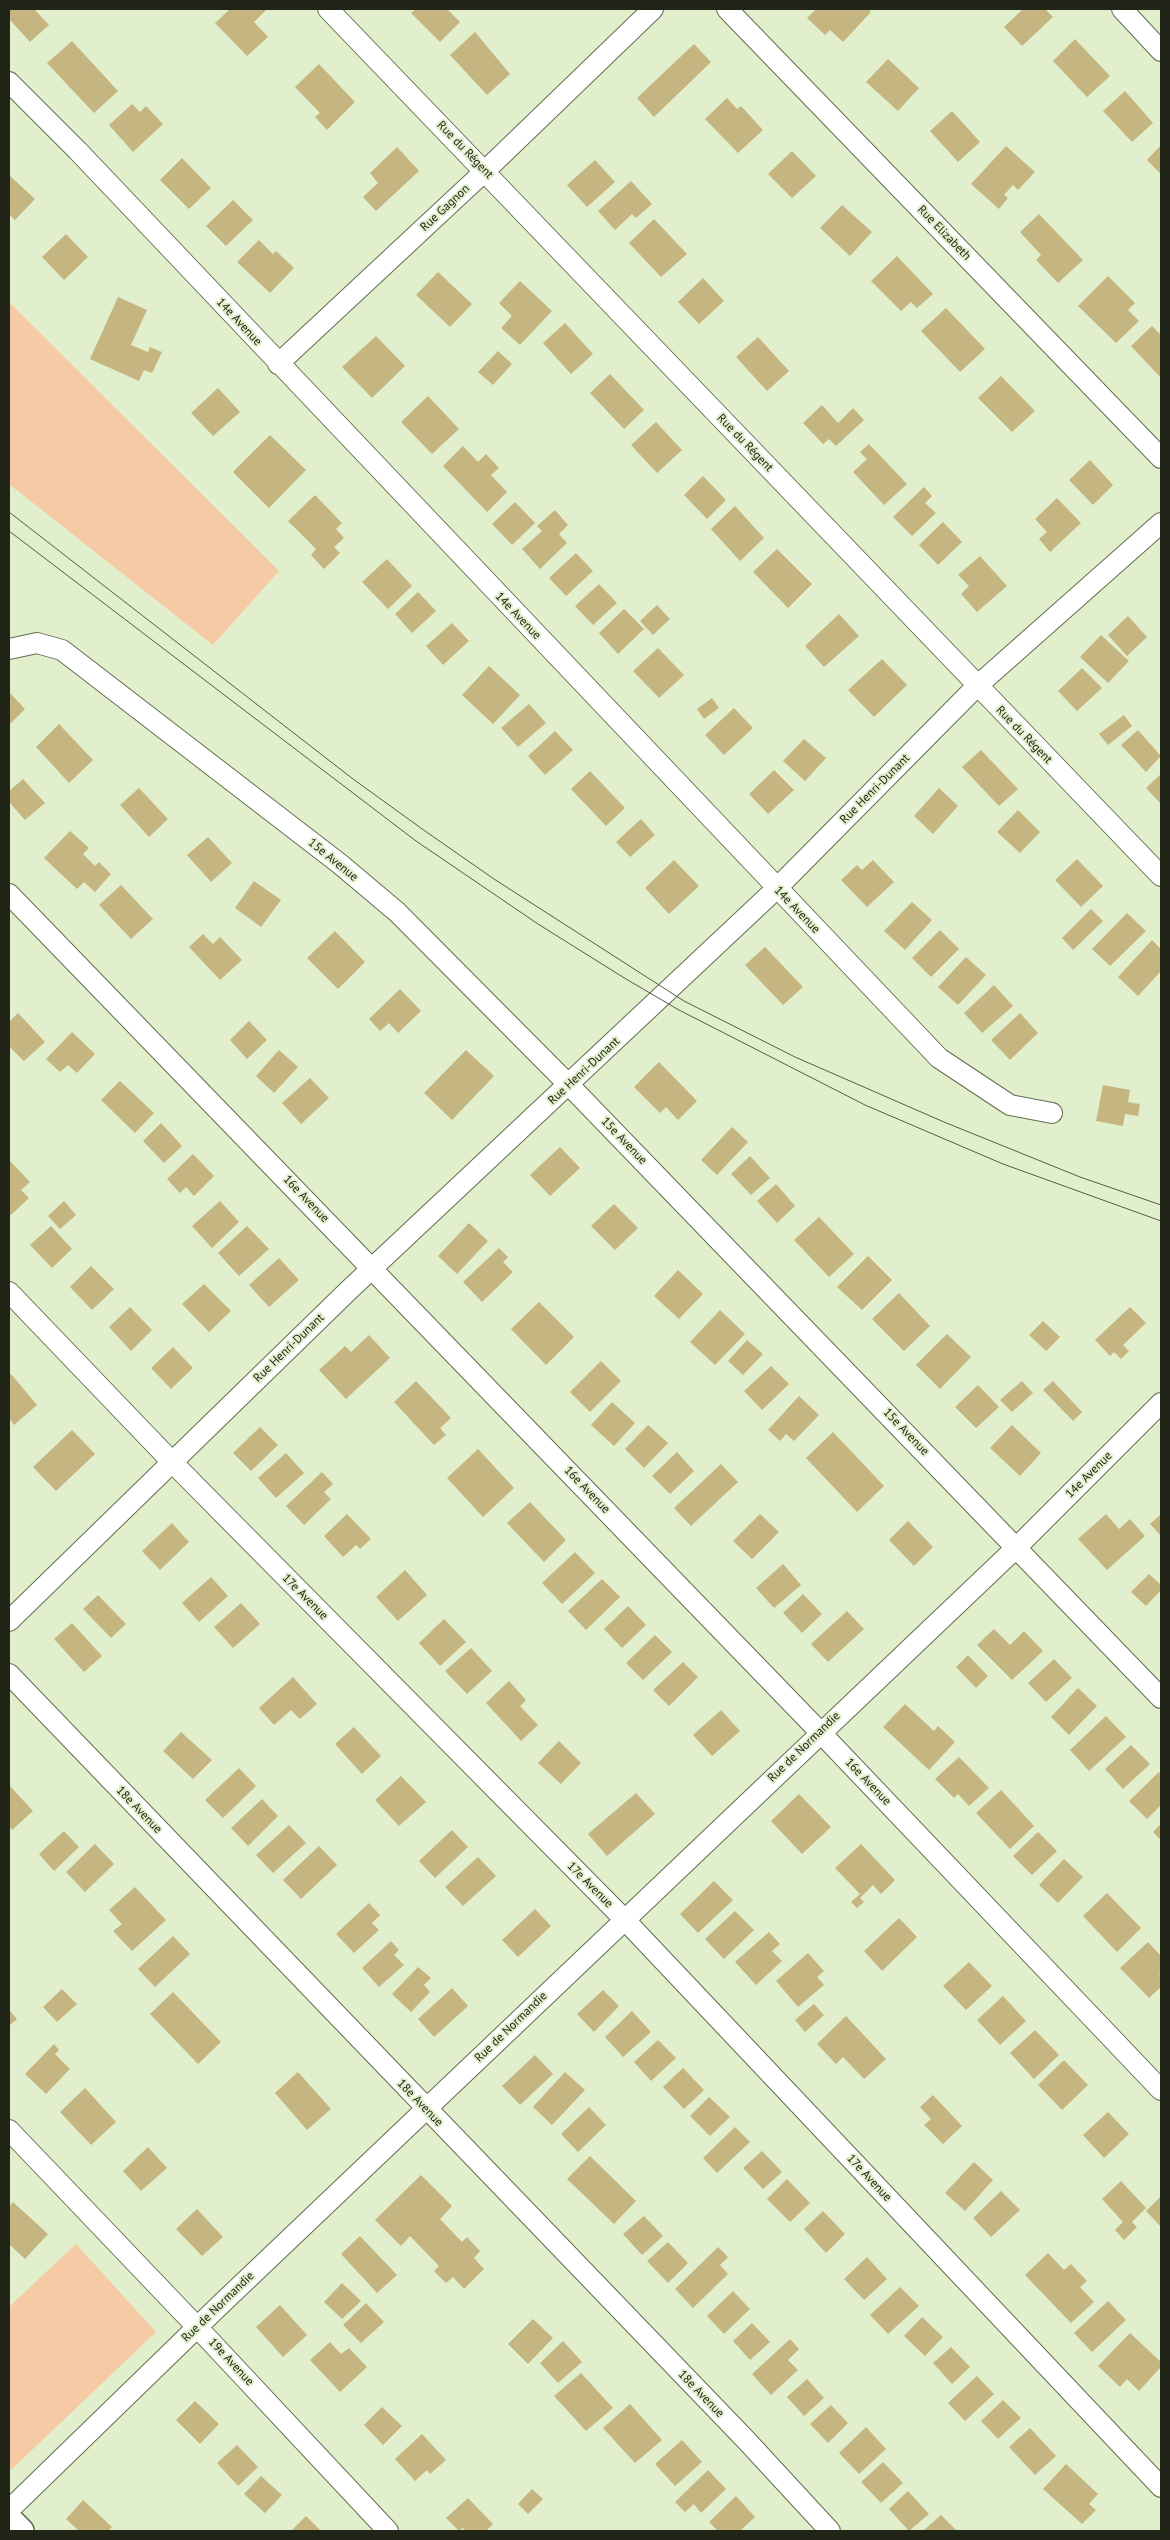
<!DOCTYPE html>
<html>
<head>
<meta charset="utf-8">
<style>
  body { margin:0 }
  #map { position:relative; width:1170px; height:2540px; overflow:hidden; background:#e1efcd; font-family:"PT Sans",sans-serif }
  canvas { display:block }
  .frame { position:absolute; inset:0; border:10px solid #202518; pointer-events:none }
</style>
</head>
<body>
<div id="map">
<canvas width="1170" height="2540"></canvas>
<div class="frame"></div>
</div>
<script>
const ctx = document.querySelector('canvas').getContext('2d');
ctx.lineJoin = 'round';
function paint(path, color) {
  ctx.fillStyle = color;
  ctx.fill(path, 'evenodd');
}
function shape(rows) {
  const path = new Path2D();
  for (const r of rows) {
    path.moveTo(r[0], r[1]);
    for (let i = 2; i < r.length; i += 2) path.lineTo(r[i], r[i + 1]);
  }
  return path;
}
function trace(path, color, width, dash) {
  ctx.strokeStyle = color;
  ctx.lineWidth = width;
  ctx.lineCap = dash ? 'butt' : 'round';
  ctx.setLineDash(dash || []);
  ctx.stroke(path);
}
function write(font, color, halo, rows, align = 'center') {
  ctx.font = font + ' "PT Sans",sans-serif';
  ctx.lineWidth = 4;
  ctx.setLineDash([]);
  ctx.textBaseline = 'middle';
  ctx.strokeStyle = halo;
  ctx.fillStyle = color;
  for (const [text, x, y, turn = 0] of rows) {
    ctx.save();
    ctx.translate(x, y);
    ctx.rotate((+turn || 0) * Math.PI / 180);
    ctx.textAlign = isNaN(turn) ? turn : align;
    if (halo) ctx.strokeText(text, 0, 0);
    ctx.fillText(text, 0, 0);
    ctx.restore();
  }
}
const green = shape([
  [9,302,279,571,213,645,9,484],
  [76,2244,156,2332,11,2470,9,2468,9,2307]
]);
const building = shape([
  [9,9,34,9,49,25,30,42,9,19],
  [230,9,266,10,254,22,268,37,247,56,215,23],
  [416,9,447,9,460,22,440,42,411,13],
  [816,9,868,9,871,12,843,42,830,30,825,35,807,18],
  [1023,9,1045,9,1053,17,1022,46,1004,27],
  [475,32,510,74,487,95,450,55],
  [1075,39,1110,76,1087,97,1053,61],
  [72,41,118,91,94,113,47,63],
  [694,44,711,62,654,117,637,98],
  [888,59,919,88,898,111,866,82],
  [319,64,355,102,327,130,315,117,320,113,295,87],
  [1125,91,1153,123,1132,142,1103,111],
  [727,98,737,109,741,106,763,130,738,153,705,119],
  [132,104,140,112,146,106,163,124,133,152,109,125],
  [952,111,980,142,958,162,930,131],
  [1161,145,1161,174,1147,160],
  [1006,146,1035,172,1018,190,1013,185,1004,195,1008,198,999,209,971,184],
  [397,147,419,171,376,211,363,197,378,183,370,173],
  [792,151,816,176,792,198,768,174],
  [182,158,211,188,189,209,160,180],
  [595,160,615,182,587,207,567,185],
  [9,175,35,199,15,220,9,214],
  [631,181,652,204,636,218,632,214,615,230,598,211],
  [233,200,253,220,226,246,206,226],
  [842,205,872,232,850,256,820,228],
  [1039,214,1083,260,1058,283,1036,260,1041,255,1020,232],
  [654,219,687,254,661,277,629,243],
  [66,234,88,257,64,280,42,257],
  [259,240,273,254,276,251,294,268,270,293,237,262],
  [897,256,933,294,917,308,911,302,901,311,871,281],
  [438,272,472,304,450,327,416,295],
  [1108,276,1135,303,1128,310,1139,321,1116,343,1078,306],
  [703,278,724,301,699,324,678,302],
  [520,281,552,311,520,345,501,328,512,316,499,303],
  [118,297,147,310,131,345,148,352,150,347,162,352,152,373,144,370,139,381,90,359],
  [946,308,985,349,960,372,921,331],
  [565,323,593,354,571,374,543,343],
  [1152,326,1161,335,1161,378,1131,346],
  [376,336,405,366,372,398,342,367],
  [758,337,789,371,767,391,736,357],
  [498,351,512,364,493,385,478,372],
  [610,374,644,410,624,429,590,393],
  [1001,376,1035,411,1012,432,978,398],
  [218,388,240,412,213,436,191,413],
  [428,396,459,429,432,454,401,422],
  [822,405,838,423,853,408,864,420,836,446,829,439,823,444,803,423],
  [656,422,682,450,657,473,631,445],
  [270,435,306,470,269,508,233,472],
  [869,444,907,484,884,505,853,472,867,459,860,452],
  [463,446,478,462,486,454,499,468,491,475,507,492,487,512,443,466],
  [1090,460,1113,485,1093,505,1069,480],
  [703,476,726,500,707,519,684,495],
  [924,487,932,496,925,503,936,513,912,536,893,517],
  [315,495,342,523,336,529,344,538,334,547,340,553,324,569,311,555,316,549,288,521],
  [1057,498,1081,523,1050,552,1039,539,1047,532,1035,519],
  [515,502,535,523,512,545,492,524],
  [735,506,764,538,740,561,711,529],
  [555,510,568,525,559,534,567,543,540,569,522,549,542,531,537,526],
  [943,522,962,542,938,565,919,545],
  [777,549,812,584,788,608,753,572],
  [576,553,593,571,566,596,549,578],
  [980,556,1007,586,977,612,961,594,969,586,958,575],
  [387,559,412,586,388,609,362,582],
  [599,584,617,603,593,625,575,606],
  [418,592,436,611,412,633,395,614],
  [657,605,670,619,653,635,640,621],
  [624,609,644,629,618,654,599,633],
  [839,614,859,636,824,667,805,646],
  [1128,616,1147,637,1127,656,1108,635],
  [452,623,469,641,443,665,426,646],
  [1101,635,1129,661,1108,683,1080,657],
  [658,648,684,675,659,698,633,671],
  [882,659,907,685,874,717,848,690],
  [489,666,520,695,493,724,462,695],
  [1082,668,1102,688,1077,711,1058,691],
  [9,692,25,709,9,725],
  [712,698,719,708,704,719,697,709],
  [529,704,546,723,518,747,501,728],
  [734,708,753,728,724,755,705,735],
  [1124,715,1132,726,1108,745,1099,734],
  [59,724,93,760,69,783,36,747],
  [1138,730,1161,756,1146,772,1121,745],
  [555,731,573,750,545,775,528,756],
  [804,739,826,758,805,781,783,761],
  [981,750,1018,789,999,806,962,767],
  [774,770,794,790,768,814,749,794],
  [590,771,625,808,606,826,571,789],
  [1161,774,1161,804,1146,788],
  [23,779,45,803,25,820,9,802,9,791],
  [139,788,168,819,149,837,120,805],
  [939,788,958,806,933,834,914,816],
  [1018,810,1040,832,1020,853,997,832],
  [641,819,655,835,630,857,616,842],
  [70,831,89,848,83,854,95,866,99,862,111,874,95,892,84,882,77,889,44,858],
  [208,837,232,863,211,882,187,855],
  [1077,859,1103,886,1081,907,1055,880],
  [674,860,699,886,669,914,645,888],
  [873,860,894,882,867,907,841,880,857,865,862,870],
  [254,881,281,900,261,927,235,908],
  [121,885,153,919,131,939,99,905],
  [912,902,932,920,905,950,884,931],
  [1091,909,1103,921,1073,950,1062,938],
  [1127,913,1146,931,1110,966,1092,949],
  [940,930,959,949,931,977,912,958],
  [335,931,365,962,338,989,307,958],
  [203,934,213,944,220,937,242,960,220,980,189,947],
  [1152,940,1161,949,1161,971,1138,996,1118,977],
  [765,947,803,987,783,1005,745,965],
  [966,957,986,975,958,1005,938,987],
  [994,985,1013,1006,982,1033,964,1013],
  [400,989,421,1011,398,1033,389,1023,380,1031,369,1019],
  [18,1013,45,1042,24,1061,9,1046,9,1022],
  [1020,1013,1038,1033,1010,1060,991,1040],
  [249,1021,267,1040,247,1059,230,1040],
  [72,1032,95,1054,77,1073,68,1065,60,1072,46,1059],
  [279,1050,298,1067,274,1093,256,1076],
  [466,1050,494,1076,452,1120,424,1093],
  [659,1062,697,1101,678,1120,666,1107,660,1113,634,1087],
  [310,1078,329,1098,301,1124,282,1103],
  [120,1081,154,1113,135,1133,101,1100],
  [1103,1085,1130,1090,1128,1102,1140,1104,1138,1116,1125,1114,1123,1126,1096,1121],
  [161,1123,182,1146,164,1163,143,1141],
  [732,1127,748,1142,717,1175,701,1160],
  [560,1147,580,1168,550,1196,530,1175],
  [193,1154,214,1176,194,1196,186,1187,180,1193,167,1179],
  [750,1156,770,1178,751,1195,731,1174],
  [9,1160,30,1182,21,1190,29,1198,11,1215,9,1213],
  [776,1184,795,1206,777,1223,757,1201],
  [64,1201,76,1215,60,1229,48,1216],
  [220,1201,239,1222,212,1248,192,1226],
  [614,1204,638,1228,615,1250,591,1226],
  [819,1217,854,1254,829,1277,794,1240],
  [469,1223,488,1241,457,1274,438,1256],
  [51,1226,72,1249,52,1268,30,1245],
  [247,1226,269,1249,239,1276,218,1253],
  [499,1248,508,1257,503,1262,513,1272,482,1302,463,1282],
  [868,1256,892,1280,862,1310,837,1287],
  [279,1258,299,1280,269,1307,249,1285],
  [91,1266,114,1289,92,1310,70,1287],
  [678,1270,703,1294,679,1319,654,1296],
  [204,1284,231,1311,209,1332,182,1304],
  [899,1293,930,1326,904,1351,872,1319],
  [539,1302,574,1337,546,1365,511,1329],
  [130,1307,152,1330,131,1351,109,1327],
  [1130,1307,1146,1323,1123,1345,1129,1351,1121,1359,1114,1352,1110,1356,1095,1340],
  [720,1310,745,1334,715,1365,690,1342],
  [1043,1321,1060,1337,1046,1351,1029,1335],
  [947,1334,971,1357,940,1389,916,1365],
  [369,1335,390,1358,346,1399,319,1370,345,1346,351,1352],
  [747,1340,763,1354,743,1375,728,1361],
  [173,1347,193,1368,171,1389,151,1368],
  [601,1361,621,1381,590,1412,570,1392],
  [771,1366,789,1384,762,1410,744,1391],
  [11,1374,37,1405,14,1425,9,1418,9,1376],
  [416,1381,451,1418,440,1428,446,1435,434,1445,394,1402],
  [1022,1381,1033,1393,1012,1412,1000,1400],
  [1053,1381,1082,1412,1073,1421,1043,1390],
  [978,1385,999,1407,976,1428,955,1407],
  [799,1396,819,1415,794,1441,786,1434,780,1441,768,1430],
  [612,1402,635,1423,614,1446,591,1425],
  [648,1425,668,1443,644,1468,625,1449],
  [1012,1425,1041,1453,1020,1476,990,1448],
  [260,1427,278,1445,251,1471,233,1453],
  [72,1430,95,1454,56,1491,33,1467],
  [833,1432,884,1486,857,1512,806,1458],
  [478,1449,514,1488,483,1517,447,1478],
  [677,1452,694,1471,670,1494,652,1476],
  [286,1453,304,1473,276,1498,258,1478],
  [721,1464,738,1482,691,1526,674,1508],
  [322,1472,333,1484,324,1492,331,1499,304,1525,286,1506],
  [530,1502,566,1540,544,1562,507,1523],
  [347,1514,371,1539,360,1549,356,1545,343,1557,324,1536],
  [760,1514,779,1532,752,1559,733,1541],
  [1106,1514,1119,1529,1130,1519,1145,1536,1107,1570,1078,1539],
  [1161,1514,1161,1536,1150,1524],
  [908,1521,933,1547,914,1566,889,1540],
  [172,1523,189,1542,160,1570,142,1551],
  [575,1552,595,1573,562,1604,542,1583],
  [783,1564,801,1585,774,1608,756,1588],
  [405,1570,427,1595,398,1621,376,1597],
  [1149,1574,1161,1585,1161,1590,1146,1606,1131,1592],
  [211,1577,228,1596,199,1622,182,1603],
  [602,1579,620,1597,586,1630,568,1611],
  [803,1594,822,1614,802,1633,783,1613],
  [98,1595,126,1624,111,1638,83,1609],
  [241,1603,260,1624,233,1648,214,1627],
  [628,1606,646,1625,622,1648,604,1629],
  [847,1611,864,1629,828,1662,811,1644],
  [444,1619,466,1642,440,1666,419,1643],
  [72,1623,102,1656,84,1672,54,1639],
  [994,1629,1010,1645,1024,1631,1043,1651,1012,1680,977,1645],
  [655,1635,672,1652,643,1680,626,1663],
  [471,1648,492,1671,467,1694,445,1671],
  [968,1655,988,1676,976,1688,956,1667],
  [1054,1659,1072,1678,1046,1702,1028,1683],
  [683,1662,698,1677,669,1706,653,1690],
  [293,1677,317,1704,300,1719,291,1710,274,1725,259,1708],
  [509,1681,526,1700,520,1706,538,1725,521,1741,486,1703],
  [1078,1688,1097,1706,1069,1735,1051,1717],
  [905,1704,934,1731,938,1726,955,1742,929,1770,883,1727],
  [721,1710,740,1731,712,1756,693,1735],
  [1106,1716,1126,1737,1089,1771,1070,1750],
  [354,1727,381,1756,362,1774,335,1744],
  [181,1732,212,1760,193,1779,163,1751],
  [559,1741,581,1763,561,1784,538,1763],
  [1131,1745,1150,1764,1123,1789,1105,1769],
  [959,1757,989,1788,969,1806,958,1794,954,1798,935,1779],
  [239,1768,256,1786,223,1818,205,1800],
  [1159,1772,1161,1775,1161,1805,1147,1819,1129,1801],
  [401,1776,426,1802,399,1826,375,1800],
  [9,1785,33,1811,12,1830,9,1826],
  [1001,1790,1034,1826,1010,1849,976,1813],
  [636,1793,655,1814,607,1856,588,1834],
  [799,1794,831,1827,802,1854,771,1821],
  [262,1799,278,1816,248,1846,231,1828],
  [1161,1824,1161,1840,1153,1832],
  [289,1825,306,1843,273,1873,256,1855],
  [452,1830,468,1847,435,1878,419,1861],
  [64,1831,79,1847,54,1871,39,1854],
  [1038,1832,1057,1851,1032,1875,1013,1856],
  [95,1844,114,1864,85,1892,66,1872],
  [861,1844,895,1880,881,1894,873,1885,860,1898,864,1902,857,1908,851,1902,860,1894,835,1868],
  [319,1846,337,1865,301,1899,283,1880],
  [478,1857,496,1876,463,1906,445,1887],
  [1064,1859,1083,1877,1058,1903,1039,1885],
  [714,1881,733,1900,698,1933,680,1914],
  [135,1887,166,1920,132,1951,113,1931,122,1924,109,1910],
  [1107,1893,1141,1928,1117,1952,1083,1916],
  [369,1903,380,1915,372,1923,379,1930,354,1953,336,1934],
  [535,1909,551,1926,518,1957,502,1940],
  [735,1911,754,1930,724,1959,705,1939],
  [899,1918,917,1937,882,1971,864,1951],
  [769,1932,780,1944,772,1951,782,1961,756,1985,735,1962],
  [173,1936,190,1954,155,1987,138,1969],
  [391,1941,399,1950,394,1955,404,1965,379,1987,362,1968],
  [1148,1942,1161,1956,1161,1972,1159,1974,1161,1976,1161,1987,1149,1998,1120,1968],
  [808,1953,824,1971,817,1977,824,1985,798,2007,776,1981],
  [969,1962,992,1986,966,2010,943,1986],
  [418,1967,431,1978,424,1985,430,1992,411,2012,392,1994],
  [452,1988,468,2006,434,2037,418,2019],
  [62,1989,77,2004,57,2022,43,2007],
  [603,1990,619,2006,594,2032,577,2014],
  [173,1992,221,2042,198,2064,150,2014],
  [1003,1996,1026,2021,1000,2045,977,2020],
  [814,2004,824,2015,805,2032,795,2020],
  [9,2010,17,2019,9,2026],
  [632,2011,651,2032,623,2057,605,2037],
  [846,2016,886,2059,864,2079,843,2057,836,2064,817,2044],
  [1035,2030,1059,2055,1034,2079,1010,2053],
  [658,2040,676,2058,651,2081,634,2062],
  [54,2044,59,2050,55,2054,70,2069,46,2094,25,2074],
  [535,2055,553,2074,520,2105,502,2086],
  [1064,2060,1088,2085,1062,2110,1038,2085],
  [683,2068,704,2090,684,2109,663,2087],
  [298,2072,331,2109,307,2130,275,2093],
  [565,2072,585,2090,552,2125,533,2107],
  [85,2088,116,2122,91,2145,60,2112],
  [933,2095,962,2126,943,2144,924,2125,931,2119,920,2107],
  [709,2097,730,2117,710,2136,690,2116],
  [589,2107,606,2125,578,2152,561,2134],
  [1108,2112,1129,2134,1104,2158,1083,2135],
  [735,2127,750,2142,717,2173,703,2158],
  [148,2147,167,2168,141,2191,123,2171],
  [762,2151,782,2172,763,2189,743,2168],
  [590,2156,636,2201,614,2224,567,2179],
  [974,2162,993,2180,965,2211,945,2193],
  [421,2175,452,2206,440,2219,462,2242,467,2237,480,2251,474,2258,484,2269,464,2289,453,2277,446,2283,434,2271,439,2266,410,2236,401,2246,375,2220],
  [787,2179,810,2203,790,2222,767,2199],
  [1121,2181,1146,2208,1132,2222,1137,2227,1124,2240,1115,2230,1123,2222,1102,2199],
  [1001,2191,1020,2210,991,2237,973,2218],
  [1161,2196,1161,2227,1146,2211],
  [13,2202,48,2234,25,2259,9,2244,9,2207],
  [197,2209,223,2237,202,2256,176,2229],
  [823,2211,845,2234,826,2253,804,2229],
  [644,2216,663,2236,642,2255,623,2234],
  [360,2236,397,2275,377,2293,341,2254],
  [668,2242,688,2263,668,2283,647,2261],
  [718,2247,728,2257,720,2265,728,2274,693,2308,675,2289],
  [1048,2253,1064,2270,1071,2264,1087,2281,1080,2287,1094,2302,1071,2323,1025,2275],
  [867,2257,887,2279,864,2300,844,2279],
  [342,2283,361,2301,342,2319,324,2302],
  [900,2287,919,2306,888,2334,870,2315],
  [733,2291,750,2309,724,2334,707,2316],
  [1108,2301,1126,2320,1092,2352,1074,2333],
  [366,2303,384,2322,361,2343,343,2325],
  [280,2305,307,2335,283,2357,256,2327],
  [922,2317,943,2337,925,2356,904,2336],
  [533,2319,553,2338,528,2364,508,2344],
  [752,2323,770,2342,750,2360,733,2341],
  [1130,2333,1161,2362,1161,2367,1139,2391,1127,2379,1120,2387,1098,2366],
  [790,2339,799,2349,788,2360,798,2370,771,2395,752,2374],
  [563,2341,582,2362,558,2383,540,2363],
  [330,2342,341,2354,349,2348,367,2367,340,2392,310,2360],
  [951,2347,970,2367,952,2384,933,2363],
  [581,2373,613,2408,586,2431,554,2396],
  [977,2376,994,2394,965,2421,948,2403],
  [807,2379,824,2398,804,2416,787,2397],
  [1003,2400,1021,2418,998,2439,981,2421],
  [195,2401,219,2424,200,2444,176,2420],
  [630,2404,662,2440,635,2463,603,2428],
  [831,2405,848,2423,828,2443,810,2424],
  [382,2407,402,2426,383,2445,364,2425],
  [866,2427,886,2449,859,2474,839,2453],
  [1030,2428,1056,2456,1035,2475,1009,2447],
  [422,2434,446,2460,430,2474,427,2470,415,2481,395,2459],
  [682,2440,702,2462,675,2486,655,2464],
  [237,2445,258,2467,238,2486,217,2463],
  [883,2462,903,2483,881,2503,861,2482],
  [1066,2464,1098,2494,1089,2504,1096,2510,1082,2524,1043,2489],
  [708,2470,726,2489,701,2513,694,2504,685,2512,675,2502],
  [261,2476,282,2495,265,2513,244,2494],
  [532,2489,543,2499,528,2514,518,2504],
  [908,2491,929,2514,909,2531,889,2509],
  [736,2496,755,2517,740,2531,718,2531,709,2522],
  [468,2498,493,2524,486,2531,466,2531,463,2528,459,2531,446,2518],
  [83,2500,112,2527,108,2531,79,2531,66,2519],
  [941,2515,957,2531,923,2531],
  [306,2516,321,2531,291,2531]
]);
const minor = shape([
  [328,9,1161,876],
  [727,9,1161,458],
  [1122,9,1161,51],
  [9,82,78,151,939,1058,1010,1105,1052,1113],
  [278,364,485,171,653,9],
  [9,649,37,643,62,650,340,864,397,912,569,1085,1161,1698],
  [9,894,820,1732,1161,2090],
  [9,1292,172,1462,624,1919,1161,2487],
  [9,1621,349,1290,777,888,977,686,1161,523],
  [9,1674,746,2440,830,2531],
  [9,2130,197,2327,388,2531],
  [9,2510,219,2306,1017,1547,1161,1403]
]);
const tertiary = shape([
  [9,2519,21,2531]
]);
const tram = shape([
  [9,512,353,779,425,831,494,879,684,1001,795,1057,944,1122,1080,1177,1161,1205],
  [9,531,416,841,538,924,626,979,679,1010,865,1105,1003,1164,1161,1221]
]);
const streetNames = [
  ["Rue du Régent",465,150,46],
  ["Rue Gagnon",445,208,-43],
  ["Rue Elizabeth",944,233,46],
  ["14e Avenue",239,322,47],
  ["Rue du Régent",745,443,46],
  ["14e Avenue",518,616,46],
  ["Rue du Régent",1024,735,46],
  ["Rue Henri-Dunant",875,789,-45],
  ["15e Avenue",333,860,39],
  ["14e Avenue",797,910,46],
  ["Rue Henri-Dunant",584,1071,-43],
  ["15e Avenue",624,1141,46],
  ["16e Avenue",306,1199,46],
  ["Rue Henri-Dunant",289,1348,-44],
  ["15e Avenue",906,1432,46],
  ["14e Avenue",1089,1475,-45],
  ["16e Avenue",587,1490,46],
  ["17e Avenue",305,1597,45],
  ["Rue de Normandie",804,1747,-44],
  ["16e Avenue",868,1782,46],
  ["18e Avenue",139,1810,46],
  ["17e Avenue",590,1885,45],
  ["Rue de Normandie",511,2027,-44],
  ["18e Avenue",420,2103,46],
  ["17e Avenue",869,2178,47],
  ["Rue de Normandie",218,2307,-44],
  ["19e Avenue",231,2362,47],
  ["18e Avenue",701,2394,46]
];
paint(green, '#f6caa4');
paint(building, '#c5b681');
trace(minor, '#636f50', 22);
trace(tertiary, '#636f50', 28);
trace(minor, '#fff', 20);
trace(tertiary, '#fff', 25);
trace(tram, '#545b49', 1);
write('12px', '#202518', '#e1efcd', streetNames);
</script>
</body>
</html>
